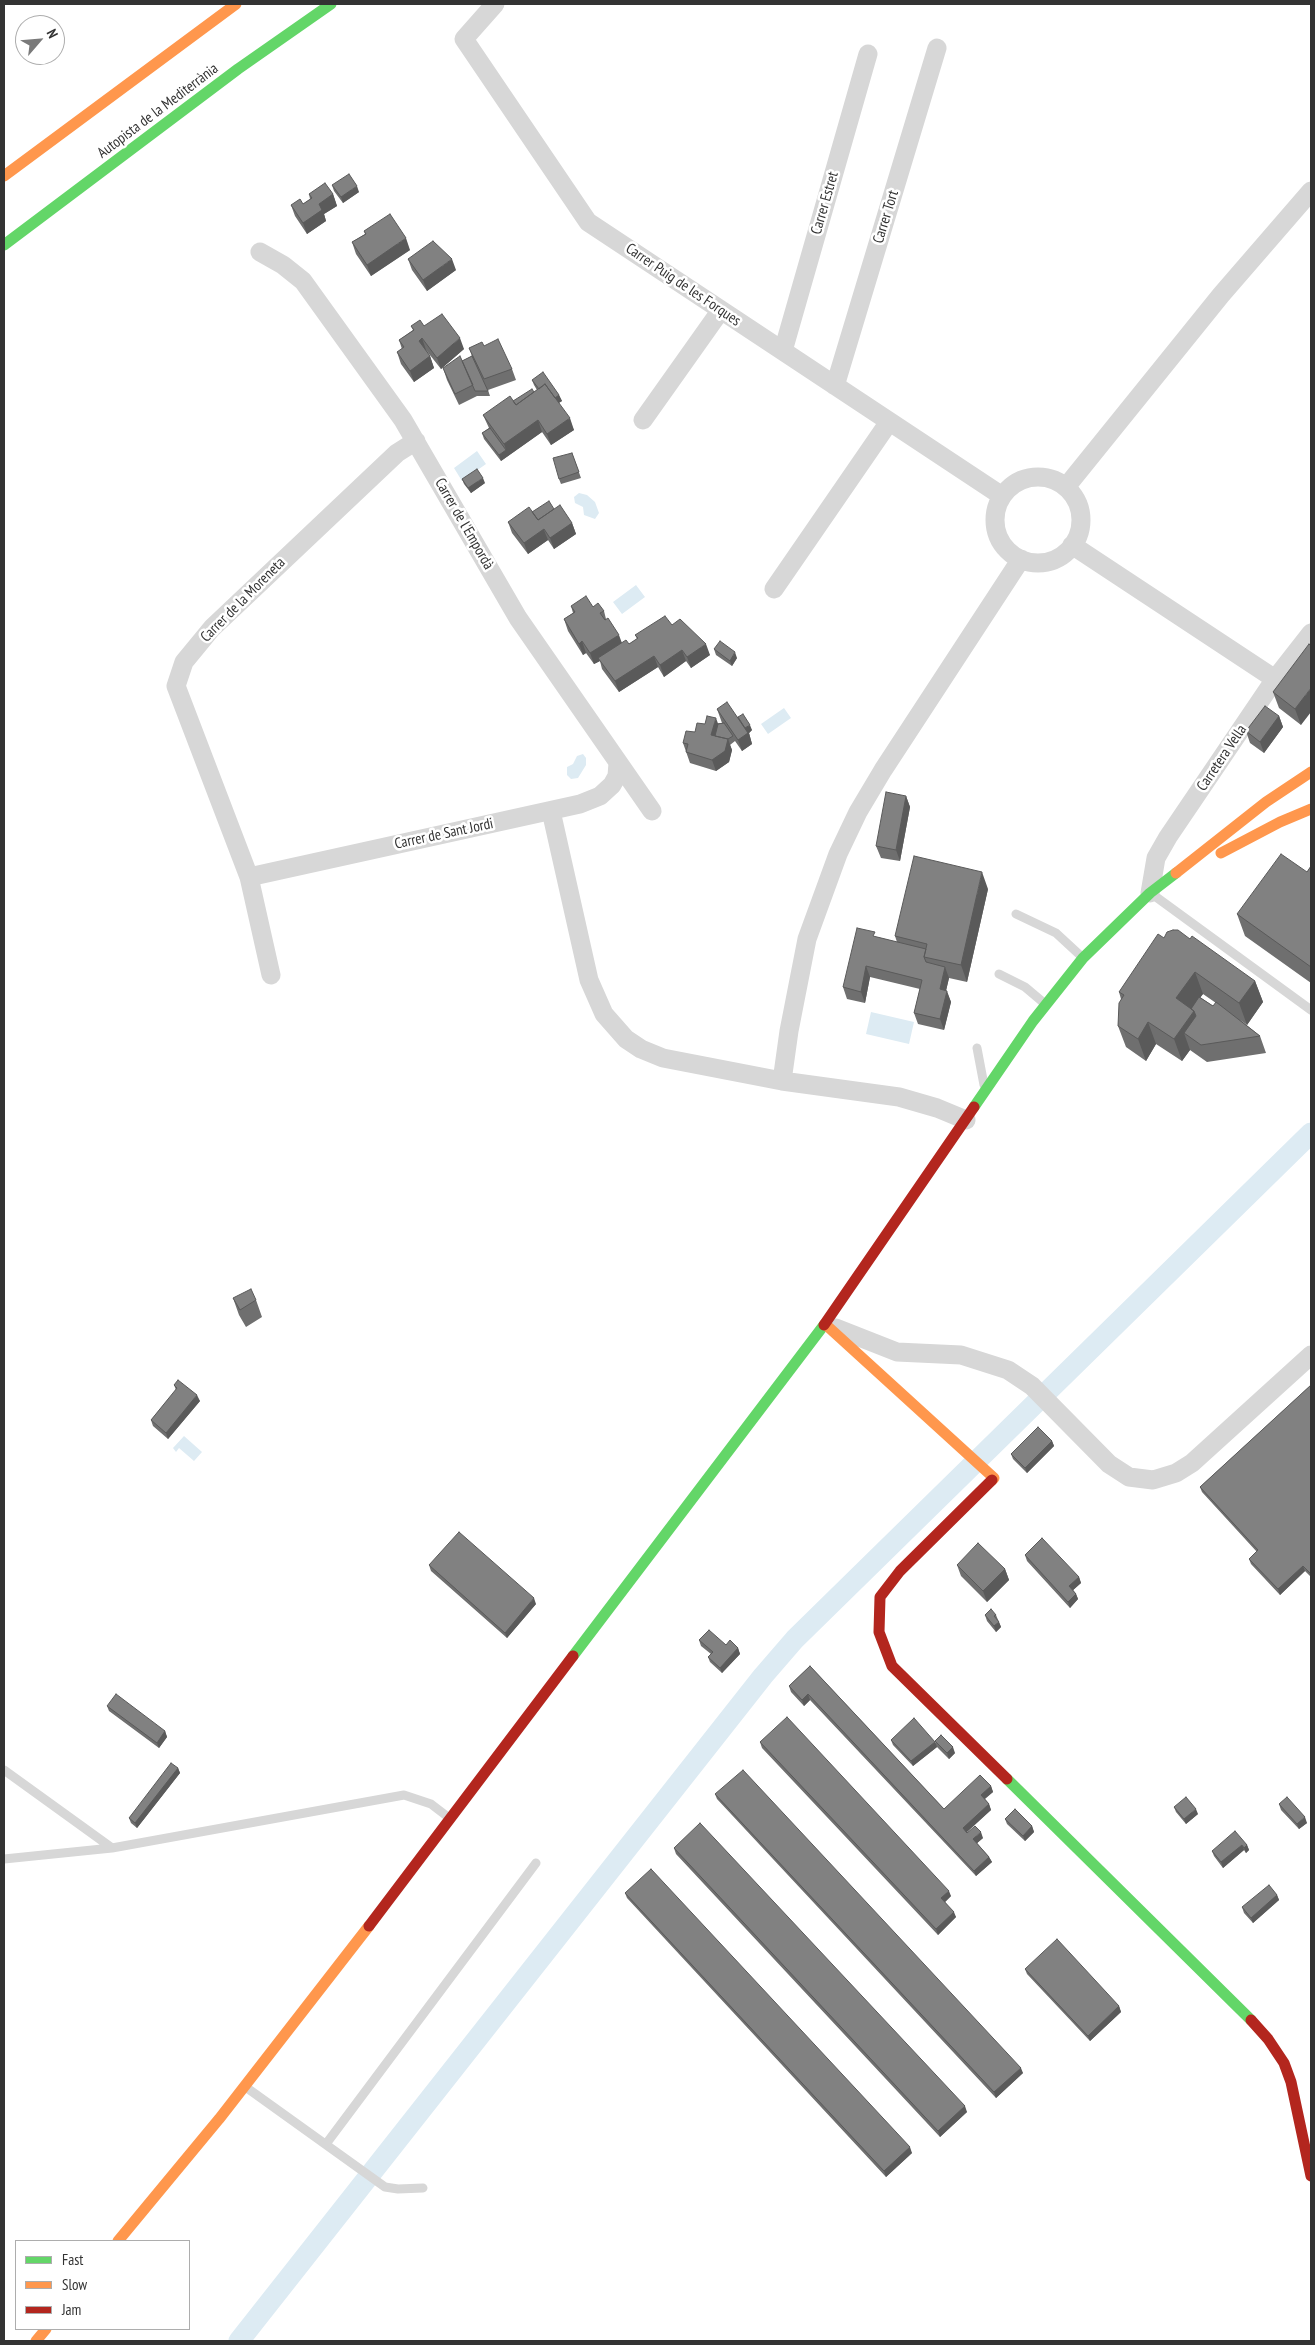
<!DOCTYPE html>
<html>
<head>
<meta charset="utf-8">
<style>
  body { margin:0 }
  #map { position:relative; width:1315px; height:2345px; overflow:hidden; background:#fff; font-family:"PT Sans Narrow",sans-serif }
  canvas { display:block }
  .frame { position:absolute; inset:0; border:5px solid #333; pointer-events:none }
  .legend { position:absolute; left:15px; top:2240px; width:175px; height:90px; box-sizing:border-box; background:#fff; border:1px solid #adadad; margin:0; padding:6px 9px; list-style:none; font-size:15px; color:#333 }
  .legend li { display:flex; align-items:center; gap:10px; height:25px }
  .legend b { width:25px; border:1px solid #adadad }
  .north { position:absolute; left:15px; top:15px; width:50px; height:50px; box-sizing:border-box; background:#fff; border:1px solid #adadad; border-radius:50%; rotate:63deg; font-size:14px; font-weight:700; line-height:20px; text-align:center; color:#333 }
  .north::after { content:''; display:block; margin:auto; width:18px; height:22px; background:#7a7a7a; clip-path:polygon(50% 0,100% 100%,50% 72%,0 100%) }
</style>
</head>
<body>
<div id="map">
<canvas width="1315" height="2345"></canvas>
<div class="frame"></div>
<ul class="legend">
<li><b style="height:6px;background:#63d668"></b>Fast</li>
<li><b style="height:6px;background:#ff974d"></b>Slow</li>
<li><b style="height:6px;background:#b3261e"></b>Jam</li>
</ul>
<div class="north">N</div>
</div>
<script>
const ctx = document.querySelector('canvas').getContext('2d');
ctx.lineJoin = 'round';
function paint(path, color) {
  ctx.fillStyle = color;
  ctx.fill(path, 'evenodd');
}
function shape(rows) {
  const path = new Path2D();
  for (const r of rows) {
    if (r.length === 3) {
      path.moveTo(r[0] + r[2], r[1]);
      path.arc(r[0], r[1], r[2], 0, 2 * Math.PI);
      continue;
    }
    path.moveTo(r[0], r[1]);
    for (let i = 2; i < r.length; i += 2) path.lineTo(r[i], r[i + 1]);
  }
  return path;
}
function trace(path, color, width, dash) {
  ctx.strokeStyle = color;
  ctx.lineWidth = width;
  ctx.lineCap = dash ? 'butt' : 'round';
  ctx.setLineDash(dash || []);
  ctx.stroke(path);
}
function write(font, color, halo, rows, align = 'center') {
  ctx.font = font + ' "PT Sans Narrow",sans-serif';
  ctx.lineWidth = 5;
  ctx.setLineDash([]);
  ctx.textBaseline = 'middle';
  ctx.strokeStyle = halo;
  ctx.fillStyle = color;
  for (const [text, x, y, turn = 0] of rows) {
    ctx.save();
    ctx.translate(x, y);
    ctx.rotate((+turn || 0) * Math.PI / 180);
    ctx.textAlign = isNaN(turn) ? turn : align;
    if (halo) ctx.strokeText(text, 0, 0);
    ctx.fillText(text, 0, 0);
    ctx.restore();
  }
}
const water = shape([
  [477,451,486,464,462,481,454,468],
  [579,493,587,495,595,502,599,513,595,519,584,515,583,507,575,503,574,497],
  [636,585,645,597,622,614,613,602],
  [784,708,791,718,768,734,761,724],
  [583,754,586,758,586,765,578,778,571,779,567,775,567,767,573,764,577,756],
  [871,1012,914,1022,909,1044,866,1034],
  [184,1436,202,1452,194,1461,179,1448,176,1452,173,1448]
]);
const canal = shape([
  [239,2341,763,1676,795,1639,1311,1133]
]);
const lane = shape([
  [1152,894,1311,1010],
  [1016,914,1056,933,1082,957],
  [999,974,1025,987,1044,1003],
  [977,1048,984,1085],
  [4,1770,112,1848],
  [4,1859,112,1848,404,1795,431,1804,448,1817],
  [247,2088,385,2187,398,2189,423,2188],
  [326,2144,536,1863]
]);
const street = shape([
  [495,4,464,39,588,222,1002,496],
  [260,252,283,265,303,281,403,420,518,618,652,811],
  [783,351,868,54],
  [835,386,937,48],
  [643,420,721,310],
  [1038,520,43],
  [1066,487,1221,295,1311,191],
  [1072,545,1275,679],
  [774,589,889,422],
  [551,811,589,980,604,1014,626,1039,641,1049,663,1058,782,1081,899,1097,937,1108,966,1120],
  [249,877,580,804,600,796,612,785,617,776,618,763],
  [1150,893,1156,858,1168,837,1275,679,1311,633],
  [271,975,249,877,176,686,184,662,212,628,397,453,416,441],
  [782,1081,789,1031,807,939,838,854,858,812,883,770,1021,559],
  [836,1328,897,1352,961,1355,1008,1370,1032,1386,1109,1464,1129,1477,1153,1480,1176,1473,1192,1463,1311,1355]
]);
const fast = shape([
  [4,245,238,69,331,4],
  [974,1107,1033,1021,1083,958,1150,893,1176,873],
  [573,1656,824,1325],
  [1007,1779,1251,2020]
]);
const slow = shape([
  [4,176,236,4],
  [1221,853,1280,822,1311,809],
  [1176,873,1266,802,1311,772],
  [825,1324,994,1478,992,1480],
  [118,2241,219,2119,369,1926],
  [36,2341,46,2329]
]);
const jam = shape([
  [824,1325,974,1107],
  [992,1480,900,1571,880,1597,879,1632,892,1666,1007,1779],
  [369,1926,573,1656],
  [1251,2020,1268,2039,1284,2063,1291,2082,1311,2176]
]);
const wall = shape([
  [332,185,359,192,343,203,334,191],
  [309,194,333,194,337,206,324,214,326,221,307,234,295,216,291,205,303,204,310,199],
  [364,231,410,250,371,276,356,254,352,242,365,234],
  [408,259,456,270,427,291,412,270],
  [411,326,424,326,464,349,441,369,426,350,430,356,434,368,414,382,401,364,397,352,402,349,399,340,413,330],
  [484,346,512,369,516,380,488,390,490,396,477,396,459,405,447,380,443,368,462,361,472,356,469,348],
  [532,380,559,395,562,401,558,403,574,430,551,445,542,432,501,461,484,439,482,433,489,428,483,415,534,392,537,390,534,385],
  [572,453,581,478,561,484,559,479],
  [462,479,485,483,471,493,464,484],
  [554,509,572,523,576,534,554,549,548,540,528,554,512,533,508,522,532,512],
  [571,606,593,607,604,611,606,619,622,643,629,644,637,639,635,635,672,625,710,655,691,668,686,661,664,677,658,667,619,692,602,669,600,661,594,664,586,653,583,655,568,631,564,619,573,613],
  [1311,646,1301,725,1279,708,1273,692],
  [714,649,737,658,732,666,716,655],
  [717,709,738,717,752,730,749,733,752,744,742,751,735,741,730,745,732,750,729,762,716,771,690,763,683,743,695,732,705,724,722,723],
  [1279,716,1283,727,1264,753,1250,743,1246,731],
  [906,796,910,807,900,861,881,858,876,846],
  [1311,866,1311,983,1245,936,1237,914,1307,872],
  [988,889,967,982,949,978,946,990,951,1002,944,1030,918,1024,914,1013,920,989,870,977,865,1003,847,999,843,987,877,937,897,942,895,936],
  [1164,938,1190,939,1255,981,1263,1002,1247,1025,1239,1019,1260,1036,1266,1053,1207,1062,1190,1050,1182,1061,1156,1044,1146,1061,1126,1047,1118,1026,1121,999,1119,992],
  [1203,994,1216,1003,1213,1006,1200,997],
  [233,1298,256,1300,262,1317,246,1327,239,1315],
  [174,1385,200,1401,168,1439,153,1426,151,1420,176,1390],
  [1311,1385,1311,1577,1305,1571,1280,1595,1251,1564,1249,1559,1257,1552,1202,1492,1200,1487],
  [1052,1441,1054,1446,1027,1473,1013,1459,1011,1454],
  [1025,1555,1079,1577,1081,1583,1073,1590,1076,1594,1078,1599,1070,1608,1027,1561],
  [429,1565,536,1604,507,1638,431,1571],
  [957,1565,1005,1569,1009,1580,987,1602,961,1576],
  [985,1615,996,1615,1001,1627,996,1632,987,1621],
  [699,1640,738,1648,740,1654,722,1673,710,1662,708,1657,711,1654,701,1646],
  [810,1666,944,1809,991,1786,993,1792,985,1799,989,1804,991,1810,966,1832,967,1833,983,1838,977,1843,989,1857,992,1862,976,1876,810,1700,804,1706,791,1692,789,1686],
  [107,1706,165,1731,167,1737,159,1748,109,1711],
  [891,1740,935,1742,955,1753,949,1759,937,1747,913,1766,893,1745],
  [760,1742,951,1896,945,1902,956,1917,938,1935,762,1748],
  [178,1768,180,1773,137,1828,131,1823,129,1818],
  [715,1794,1023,2073,996,2098,717,1799],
  [1279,1804,1307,1823,1299,1829,1281,1810],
  [1174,1807,1198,1814,1186,1824,1176,1812],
  [1005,1819,1032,1826,1034,1832,1025,1841,1007,1824],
  [1247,1845,1249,1850,1246,1853,1244,1850,1223,1868,1214,1856,1212,1851],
  [674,1848,967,2112,940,2137,676,1854],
  [625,1893,912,2153,886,2177,627,1898],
  [1277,1895,1279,1900,1253,1923,1244,1913,1242,1907],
  [1025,1969,1119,2006,1121,2012,1090,2041,1027,1974]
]);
const shadedWall = shape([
  [357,186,359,192,343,203,341,197],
  [333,194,337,206,324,214,326,221,307,234,303,223,319,204],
  [406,238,410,250,371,276,367,265],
  [452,259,456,270,427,291,423,280],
  [422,338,426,350,423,352,419,341],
  [460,338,464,349,441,369,437,358],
  [430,356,434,368,414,382,410,371],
  [559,395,562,401,556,405,554,399],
  [570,418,574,430,551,445,547,434],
  [538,420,542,432,501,461,499,455,506,450,504,444],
  [483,478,485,483,471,493,468,488],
  [572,523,576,534,554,549,550,538],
  [540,526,544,530,548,540,528,554,524,543],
  [619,635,623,646,598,658,600,661,594,664,590,653],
  [582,641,586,653,583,655,579,644],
  [706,644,710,655,691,668,687,657],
  [682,650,686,661,664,677,660,665],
  [735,652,737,658,732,666,730,661],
  [654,656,658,667,619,692,615,681],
  [1311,688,1311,712,1301,725,1295,709],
  [1279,716,1283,727,1264,753,1260,742],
  [716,718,720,729,717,741,711,735],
  [750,725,752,730,749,733,752,744,742,751,738,740,744,729],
  [728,739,732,750,729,762,716,771,712,760],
  [906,796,910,807,900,861,896,850],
  [982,872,988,889,967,982,961,965],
  [866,966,870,977,865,1003,861,992],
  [945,967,949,978,944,1000,940,989],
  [1195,972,1203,994,1184,1020,1176,998],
  [1255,981,1263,1002,1247,1025,1239,1003],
  [947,991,951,1002,944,1030,940,1019],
  [1194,1011,1202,1033,1184,1033,1190,1050,1182,1061,1174,1039],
  [1148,1022,1156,1044,1146,1061,1138,1039],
  [197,1395,200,1401,168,1439,166,1433],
  [1052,1441,1054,1446,1027,1473,1025,1468],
  [1303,1566,1305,1571,1280,1595,1278,1589],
  [1005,1569,1009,1580,987,1602,983,1591],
  [1079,1577,1081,1583,1071,1592,1069,1586],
  [1076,1594,1078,1599,1070,1608,1068,1602],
  [534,1598,536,1604,507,1638,505,1633],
  [999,1622,1001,1627,996,1632,994,1626],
  [738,1648,740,1654,722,1673,720,1668],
  [808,1694,810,1700,804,1706,802,1700],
  [165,1731,167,1737,159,1748,157,1743],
  [935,1742,937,1747,913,1766,911,1761],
  [953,1747,955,1753,949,1759,947,1753],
  [178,1768,180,1773,137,1828,135,1823],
  [991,1786,993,1792,983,1800,981,1795],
  [989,1804,991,1810,965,1834,963,1828],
  [1196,1809,1198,1814,1186,1824,1184,1819],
  [1305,1817,1307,1823,1299,1829,1297,1824],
  [1032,1826,1034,1832,1025,1841,1023,1836],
  [981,1832,983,1838,975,1845,973,1839],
  [1242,1845,1244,1850,1223,1868,1221,1862],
  [1247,1845,1249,1850,1246,1853,1244,1848],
  [989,1857,992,1862,976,1876,974,1871],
  [949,1891,951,1896,943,1904,941,1898],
  [1277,1895,1279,1900,1253,1923,1251,1918],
  [954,1912,956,1917,938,1935,936,1929],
  [1119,2006,1121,2012,1090,2041,1088,2036],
  [1021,2068,1023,2073,996,2098,994,2092],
  [965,2106,967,2112,940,2137,938,2131],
  [910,2147,912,2153,886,2177,884,2171]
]);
const building = shape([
  [349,174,357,186,341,197,332,185,349,174],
  [325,183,333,194,319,204,322,210,303,223,291,205,300,199,303,204,312,198,309,194,325,183],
  [390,214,406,238,367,265,352,242,366,234,364,231,390,214],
  [433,241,452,259,423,280,408,259,433,241],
  [442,314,460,338,437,358,422,338,419,341,430,356,410,371,397,352,404,347,399,340,414,330,411,326,420,320,424,326,442,314],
  [498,339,512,369,484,379,469,348,482,342,484,346,498,339],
  [460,356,473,385,455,394,443,368,460,356],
  [472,356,488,391,475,391,462,361,472,356],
  [543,372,559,395,555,398,545,384,539,389,532,380,543,372],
  [545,384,570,418,547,434,538,420,504,444,483,415,510,396,516,405,545,384],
  [532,389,534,392,516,405,513,401,532,389],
  [490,428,506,450,499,455,482,433,490,428],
  [572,453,579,472,559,479,553,458,572,453],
  [477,469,483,478,468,488,462,479,477,469],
  [549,501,554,509,538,520,532,512,549,501],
  [560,505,572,523,550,538,544,529,524,543,508,522,529,507,538,520,560,505],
  [586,596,593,607,598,603,604,611,600,613,605,620,608,618,619,635,590,653,582,641,579,644,564,619,575,612,571,606,586,596],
  [665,616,672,625,680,619,706,644,687,657,682,650,660,665,654,656,615,681,598,658,626,640,629,644,638,638,635,635,665,616],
  [720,641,735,652,730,661,714,649,720,641],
  [1309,644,1311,646,1311,688,1295,709,1273,692,1309,644],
  [727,702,748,733,738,740,717,709,727,702],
  [1265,706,1279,716,1260,742,1246,731,1265,706],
  [743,714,750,725,745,728,738,717,743,714],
  [707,716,716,718,711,735,728,739,725,751,712,760,686,752,688,744,683,743,686,731,695,732,697,723,705,724,707,716],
  [724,723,733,736,728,739,715,736,718,724,724,723],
  [886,792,906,796,896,850,876,846,886,792],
  [1281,854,1307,872,1311,866,1311,967,1237,914,1281,854],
  [914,856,982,872,961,965,924,957,927,944,895,936,914,856],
  [857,928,875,932,873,936,926,949,924,957,926,962,945,967,940,989,947,991,940,1019,914,1013,922,980,866,966,861,992,843,987,857,928],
  [1173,930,1178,930,1190,939,1192,936,1255,981,1239,1003,1195,972,1176,998,1194,1011,1174,1039,1148,1022,1138,1039,1118,1026,1119,1003,1124,995,1119,992,1158,934,1164,938,1167,932,1173,930],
  [1199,997,1213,1006,1216,1002,1260,1036,1201,1045,1184,1033,1196,1016,1194,1011,1191,1009,1199,997],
  [251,1289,256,1300,240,1310,233,1298,251,1289],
  [178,1380,197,1395,166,1433,151,1420,177,1388,174,1385,178,1380],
  [1311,1385,1311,1574,1303,1566,1278,1589,1249,1559,1258,1550,1200,1487,1311,1385],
  [1038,1427,1052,1441,1025,1468,1011,1454,1038,1427],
  [459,1532,534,1598,505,1633,429,1565,459,1532],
  [1042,1538,1079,1577,1069,1586,1076,1594,1068,1602,1025,1555,1042,1538],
  [978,1543,1005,1569,983,1591,957,1565,978,1543],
  [991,1609,996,1615,994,1616,999,1622,994,1626,985,1615,991,1609],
  [709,1630,726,1645,730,1640,738,1648,720,1668,708,1657,713,1652,699,1640,709,1630],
  [810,1666,944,1809,980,1775,991,1786,981,1795,989,1804,963,1828,967,1833,975,1826,981,1832,973,1839,989,1857,974,1871,808,1694,802,1700,789,1686,810,1666],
  [116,1694,165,1731,157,1743,107,1706,116,1694],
  [787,1717,949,1891,941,1898,954,1912,936,1929,760,1742,787,1717],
  [914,1718,935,1742,911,1761,891,1740,914,1718],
  [941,1735,953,1747,947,1753,935,1741,941,1735],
  [171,1763,178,1768,135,1823,129,1818,171,1763],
  [743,1770,1021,2068,994,2092,715,1794,743,1770],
  [1186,1797,1196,1809,1184,1819,1174,1807,1186,1797],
  [1287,1797,1305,1817,1297,1824,1279,1804,1287,1797],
  [1015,1809,1032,1826,1023,1836,1005,1819,1015,1809],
  [700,1823,965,2106,938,2131,674,1848,700,1823],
  [1235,1831,1247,1845,1244,1848,1242,1845,1221,1862,1212,1851,1235,1831],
  [651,1869,910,2147,884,2171,625,1893,651,1869],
  [1269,1885,1277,1895,1251,1918,1242,1907,1269,1885],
  [1057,1939,1119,2006,1088,2036,1025,1969,1057,1939]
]);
const streetNames = [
  ["Autopista de la Mediterrània",158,111,-37],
  ["Carrer Estret",825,203,-74],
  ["Carrer Tort",886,217,-73],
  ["Carrer Puig de les Forques",683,285,34],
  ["Carrer de l'Empordà",464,524,60],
  ["Carrer de la Moreneta",243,600,-45],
  ["Carretera Vella",1222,758,-56],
  ["Carrer de Sant Jordi",444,834,-12]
];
paint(water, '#ddebf3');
trace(canal, '#ddebf3', 21);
trace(lane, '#d7d7d7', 9);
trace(street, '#d7d7d7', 19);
trace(fast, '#63d668', 11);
trace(slow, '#ff974d', 11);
trace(jam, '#b3261e', 11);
paint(wall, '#6f6f6f');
paint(shadedWall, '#5a5a5a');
paint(building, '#818181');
trace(building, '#5a5a5a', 1);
write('15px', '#333', '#fff', streetNames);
</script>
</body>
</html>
